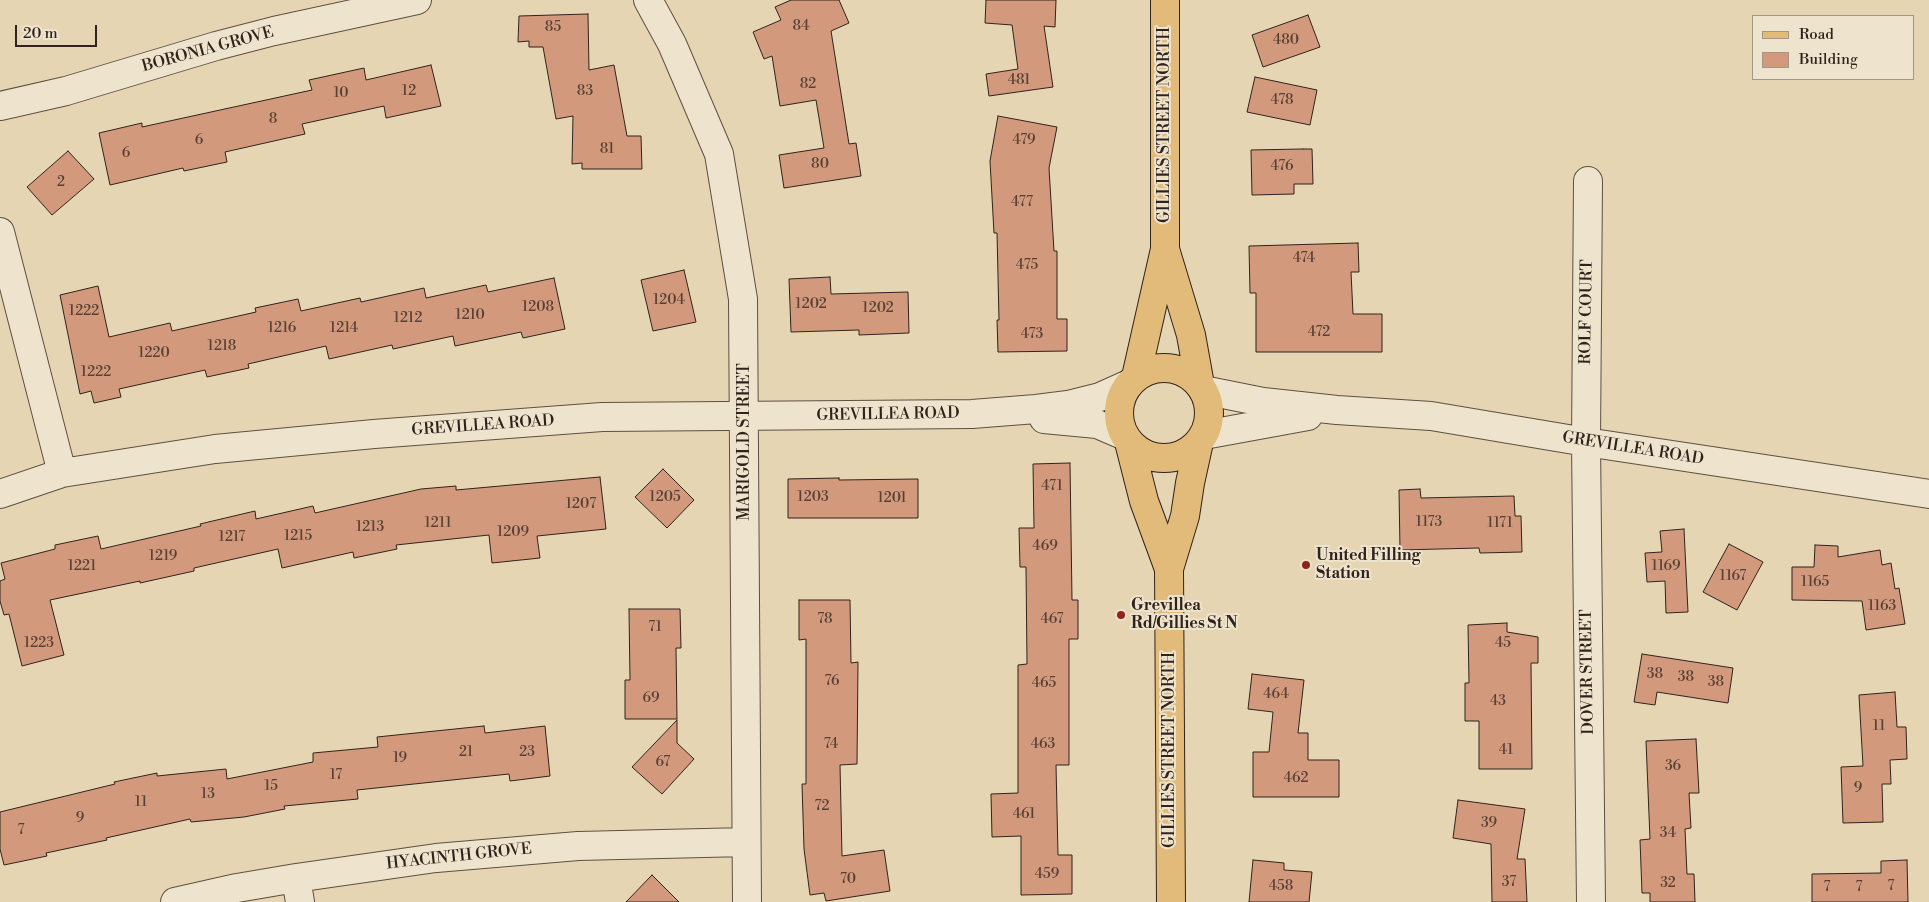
<!DOCTYPE html>
<html>
<head>
<meta charset="utf-8">
<style>
  body { margin:0 }
  #map { position:relative; width:1929px; height:902px; overflow:hidden; background:#e5d5b2; font-family:"Libre Bodoni",serif }
  canvas { display:block }
  .legend { position:absolute; left:1752px; top:15px; width:162px; height:65px; box-sizing:border-box; background:#eee4cd; border:1px solid #a29787; margin:0; padding:6px 9px; list-style:none; font-size:15px; color:#30231d }
  .legend li { display:flex; align-items:center; gap:10px; height:25px }
  .legend b { width:25px; border:1px solid #a29787 }
  .scale { position:absolute; left:15px; top:25px; width:82px; height:22px; box-sizing:border-box; border:2px solid #30231d; border-top:0; padding-left:6px; font-size:15px; line-height:18px; white-space:nowrap; color:#30231d; -webkit-text-stroke:4px #eee4cd; paint-order:stroke }
</style>
</head>
<body>
<div id="map">
<canvas width="1929" height="902"></canvas>
<ul class="legend">
<li><b style="height:6px;background:#e2ba79"></b>Road</li>
<li><b style="height:14px;background:#d2997c"></b>Building</li>
</ul>
<div class="scale">20 m</div>
</div>
<script>
const ctx = document.querySelector('canvas').getContext('2d');
ctx.lineJoin = 'round';
function paint(path, color) {
  ctx.fillStyle = color;
  ctx.fill(path, 'evenodd');
}
function shape(rows) {
  const path = new Path2D();
  for (const r of rows) {
    if (r.length === 3) {
      path.moveTo(r[0] + r[2], r[1]);
      path.arc(r[0], r[1], r[2], 0, 2 * Math.PI);
      continue;
    }
    path.moveTo(r[0], r[1]);
    for (let i = 2; i < r.length; i += 2) path.lineTo(r[i], r[i + 1]);
  }
  return path;
}
function trace(path, color, width, dash) {
  ctx.strokeStyle = color;
  ctx.lineWidth = width;
  ctx.lineCap = dash ? 'butt' : 'round';
  ctx.setLineDash(dash || []);
  ctx.stroke(path);
}
function write(font, color, halo, rows, align = 'center') {
  ctx.font = font + ' "Libre Bodoni",serif';
  ctx.lineWidth = 4;
  ctx.setLineDash([]);
  ctx.textBaseline = 'middle';
  ctx.strokeStyle = halo;
  ctx.fillStyle = color;
  for (const [text, x, y, turn = 0] of rows) {
    ctx.save();
    ctx.translate(x, y);
    ctx.rotate((+turn || 0) * Math.PI / 180);
    ctx.textAlign = isNaN(turn) ? turn : align;
    if (halo) ctx.strokeText(text, 0, 0);
    ctx.fillText(text, 0, 0);
    ctx.restore();
  }
}
const building = shape([
  [791,0,839,0,849,23,831,31,849,144,856,143,861,176,784,188,779,155,824,148,816,100,780,106,772,56,764,59,753,32,781,20,775,7,791,0],
  [986,0,1056,0,1055,27,1044,26,1053,87,989,96,986,74,1018,69,1012,25,985,23,986,0],
  [588,14,589,70,614,65,627,136,641,136,642,169,582,169,582,163,572,164,573,116,556,119,543,47,529,47,529,41,518,42,519,16,588,14],
  [1308,15,1320,47,1263,67,1252,35,1308,15],
  [431,65,441,106,386,118,384,106,302,124,305,134,225,152,227,162,184,171,183,168,110,185,99,133,142,123,142,127,312,90,309,80,364,68,366,80,431,65],
  [1255,77,1317,90,1310,125,1247,112,1255,77],
  [998,116,1057,127,1049,168,1054,251,1057,251,1057,319,1067,319,1067,351,998,352,997,320,999,320,997,233,994,233,990,161,998,116],
  [1303,149,1312,149,1313,184,1294,184,1294,194,1252,195,1251,150,1303,149],
  [68,151,94,179,52,215,27,187,68,151],
  [1358,243,1359,272,1351,272,1353,314,1382,314,1382,352,1256,352,1256,293,1250,293,1249,246,1358,243],
  [684,270,696,322,653,331,641,280,684,270],
  [830,277,831,294,908,292,909,333,859,335,859,330,791,332,789,279,830,277],
  [554,278,565,329,523,338,521,332,455,346,453,336,393,349,392,345,329,359,326,346,248,364,249,368,207,377,205,370,119,389,121,397,94,403,91,391,80,394,60,295,98,286,109,337,170,323,172,331,256,312,255,308,298,299,301,311,360,298,361,302,424,288,426,298,486,285,488,292,554,278],
  [1070,463,1072,600,1078,600,1078,639,1069,639,1069,765,1056,765,1058,855,1072,855,1072,894,1021,895,1021,836,992,837,991,794,1018,793,1018,665,1027,664,1026,567,1020,567,1019,528,1034,528,1033,464,1070,463],
  [663,469,694,500,667,528,635,497,663,469],
  [600,477,606,529,537,536,540,558,492,563,489,535,396,545,397,549,354,558,353,552,282,568,278,549,194,568,194,571,140,583,140,581,50,600,64,655,22,666,9,614,4,615,0,601,0,581,5,579,1,563,55,549,55,545,98,536,101,549,201,526,200,524,255,511,256,519,313,506,315,513,421,489,456,486,456,490,600,477],
  [839,478,839,480,918,479,918,518,788,518,788,479,839,478],
  [1420,489,1421,498,1514,496,1515,516,1521,516,1522,552,1480,553,1479,548,1400,550,1399,490,1420,489],
  [1684,529,1688,612,1666,613,1665,581,1647,582,1645,553,1662,552,1660,531,1684,529],
  [1729,544,1763,562,1737,610,1703,592,1729,544],
  [1815,545,1838,546,1838,557,1880,550,1882,565,1891,563,1895,589,1899,588,1905,624,1866,630,1862,601,1792,600,1792,567,1814,567,1815,545],
  [799,600,850,600,851,663,858,662,857,764,840,765,842,856,884,850,890,891,826,901,824,893,810,895,804,849,802,784,806,784,806,639,799,640,799,600],
  [629,609,680,609,681,648,676,648,677,719,625,719,625,680,630,680,629,609],
  [1507,623,1507,632,1538,637,1538,663,1531,663,1532,769,1479,769,1479,721,1465,721,1465,683,1469,683,1468,625,1507,623],
  [1642,654,1733,668,1728,703,1657,692,1655,705,1634,702,1642,654],
  [1252,674,1304,680,1298,733,1308,733,1308,760,1339,760,1339,797,1253,797,1253,752,1269,752,1273,712,1248,709,1252,674],
  [1895,692,1897,727,1906,727,1907,759,1890,760,1891,784,1882,784,1883,822,1843,823,1841,767,1863,766,1859,695,1895,692],
  [677,720,677,743,694,759,662,794,632,767,677,720],
  [484,726,485,733,545,726,550,776,510,781,509,774,357,790,358,799,284,806,285,809,244,817,191,822,190,819,106,838,107,840,46,853,47,856,4,865,0,849,0,812,115,784,114,782,157,773,157,776,226,769,227,779,313,762,313,753,378,747,377,737,484,726],
  [1696,739,1699,793,1689,793,1691,828,1685,829,1687,874,1694,874,1695,902,1650,902,1650,893,1642,893,1640,840,1650,839,1646,741,1696,739],
  [1458,800,1525,809,1517,859,1525,859,1527,902,1492,902,1491,844,1453,838,1458,800],
  [1253,860,1284,863,1284,870,1312,872,1309,902,1249,902,1253,860],
  [1907,860,1908,902,1812,902,1812,874,1881,873,1881,861,1907,860],
  [652,875,679,902,626,902,652,875]
]);
const minor = shape([
  [648,0,672,44,719,154,743,299,747,902],
  [0,106,66,91,216,46,274,31,417,0],
  [1588,181,1586,442,1591,902],
  [0,232,62,473],
  [1203,390,1263,402,1337,410,1431,416,1586,442,1929,494],
  [1044,419,1097,424,1125,436],
  [1204,435,1308,416],
  [0,494,62,473,215,449,374,434,602,417,972,414,1036,409,1068,405,1100,397,1129,384],
  [296,878,300,902],
  [175,902,237,888,296,878,436,858,578,846,746,842]
]);
const major = shape([
  [1165,249,1191,335,1200,385],
  [1164,413,45],
  [1136,377,1165,249,1165,0],
  [1129,442,1144,501,1169,569],
  [1171,902,1169,569,1185,516,1190,483,1199,442]
]);
const markers = [
  [1306,565,5,"#8f2418"],
  [1121,615,5,"#8f2418"]
];
const numberNames = [
  ["84",801,27],
  ["85",553,28],
  ["480",1286,41],
  ["481",1019,81],
  ["82",808,85],
  ["12",409,92],
  ["83",585,92],
  ["10",341,94],
  ["478",1282,101],
  ["8",273,120],
  ["6",199,141],
  ["479",1024,141],
  ["81",607,150],
  ["6",126,154],
  ["80",820,165],
  ["476",1282,167],
  ["2",61,183],
  ["477",1022,203],
  ["474",1304,259],
  ["475",1027,266],
  ["1204",669,301],
  ["1202",811,305],
  ["1208",538,308],
  ["1202",878,309],
  ["1222",84,312],
  ["1210",470,316],
  ["1212",408,319],
  ["1216",282,329],
  ["1214",344,329],
  ["472",1319,333],
  ["473",1032,335],
  ["1218",222,347],
  ["1220",154,354],
  ["1222",96,373],
  ["471",1052,487],
  ["1205",665,498],
  ["1203",813,498],
  ["1201",892,499],
  ["1207",581,505],
  ["1173",1429,523],
  ["1211",438,524],
  ["1171",1500,524],
  ["1213",370,528],
  ["1209",513,533],
  ["1215",298,537],
  ["1217",232,538],
  ["469",1045,547],
  ["1219",163,557],
  ["1221",82,567],
  ["1169",1666,567],
  ["1167",1733,577],
  ["1165",1815,583],
  ["1163",1882,607],
  ["78",825,620],
  ["467",1052,620],
  ["71",655,628],
  ["1223",39,644],
  ["45",1503,644],
  ["38",1655,675],
  ["38",1686,678],
  ["76",832,682],
  ["38",1716,683],
  ["465",1044,684],
  ["464",1276,695],
  ["69",651,699],
  ["43",1498,702],
  ["11",1879,727],
  ["74",831,745],
  ["463",1043,745],
  ["41",1506,751],
  ["21",466,753],
  ["23",527,753],
  ["19",400,759],
  ["67",663,763],
  ["36",1673,767],
  ["17",336,776],
  ["462",1296,779],
  ["15",271,787],
  ["9",1858,789],
  ["13",208,795],
  ["11",141,803],
  ["72",822,807],
  ["461",1024,815],
  ["9",80,819],
  ["39",1489,824],
  ["7",21,831],
  ["34",1668,834],
  ["459",1047,875],
  ["70",848,880],
  ["37",1509,883],
  ["32",1668,884],
  ["458",1281,887],
  ["7",1891,887],
  ["7",1827,888],
  ["7",1859,888]
];
const streetNames = [
  ["BORONIA GROVE",208,50,-15],
  ["GILLIES STREET NORTH",1165,125,-90],
  ["ROLF COURT",1587,312,-89],
  ["GREVILLEA ROAD",888,415,-1],
  ["GREVILLEA ROAD",483,426,-4],
  ["MARIGOLD STREET",745,442,-90],
  ["GREVILLEA ROAD",1633,449,9],
  ["DOVER STREET",1588,672,-91],
  ["GILLIES STREET NORTH",1170,750,-90],
  ["HYACINTH GROVE",459,857,-6]
];
const poiNames = [
  ["United Filling",1316,556],
  ["Station",1316,574],
  ["Grevillea",1131,606],
  ["Rd/Gillies St N",1131,624]
];
paint(building, '#d2997c');
trace(building, '#30231d', 1);
trace(minor, '#5d5042', 30);
trace(major, '#30231d', 30);
trace(minor, '#eee4cd', 28);
trace(major, '#e2ba79', 28);
for (const [x, y, r, color] of markers) {
  const dot = new Path2D();
  dot.arc(x, y, r, 0, 2 * Math.PI);
  ctx.fillStyle = color;
  ctx.fill(dot);
  trace(dot, '#eee4cd', 2);
}
write('14px', '#584035', null, numberNames);
write('16px', '#30231d', '#eee4cd', streetNames);
write('bold 16px', '#30231d', '#eee4cd', poiNames, 'left');
</script>
</body>
</html>
